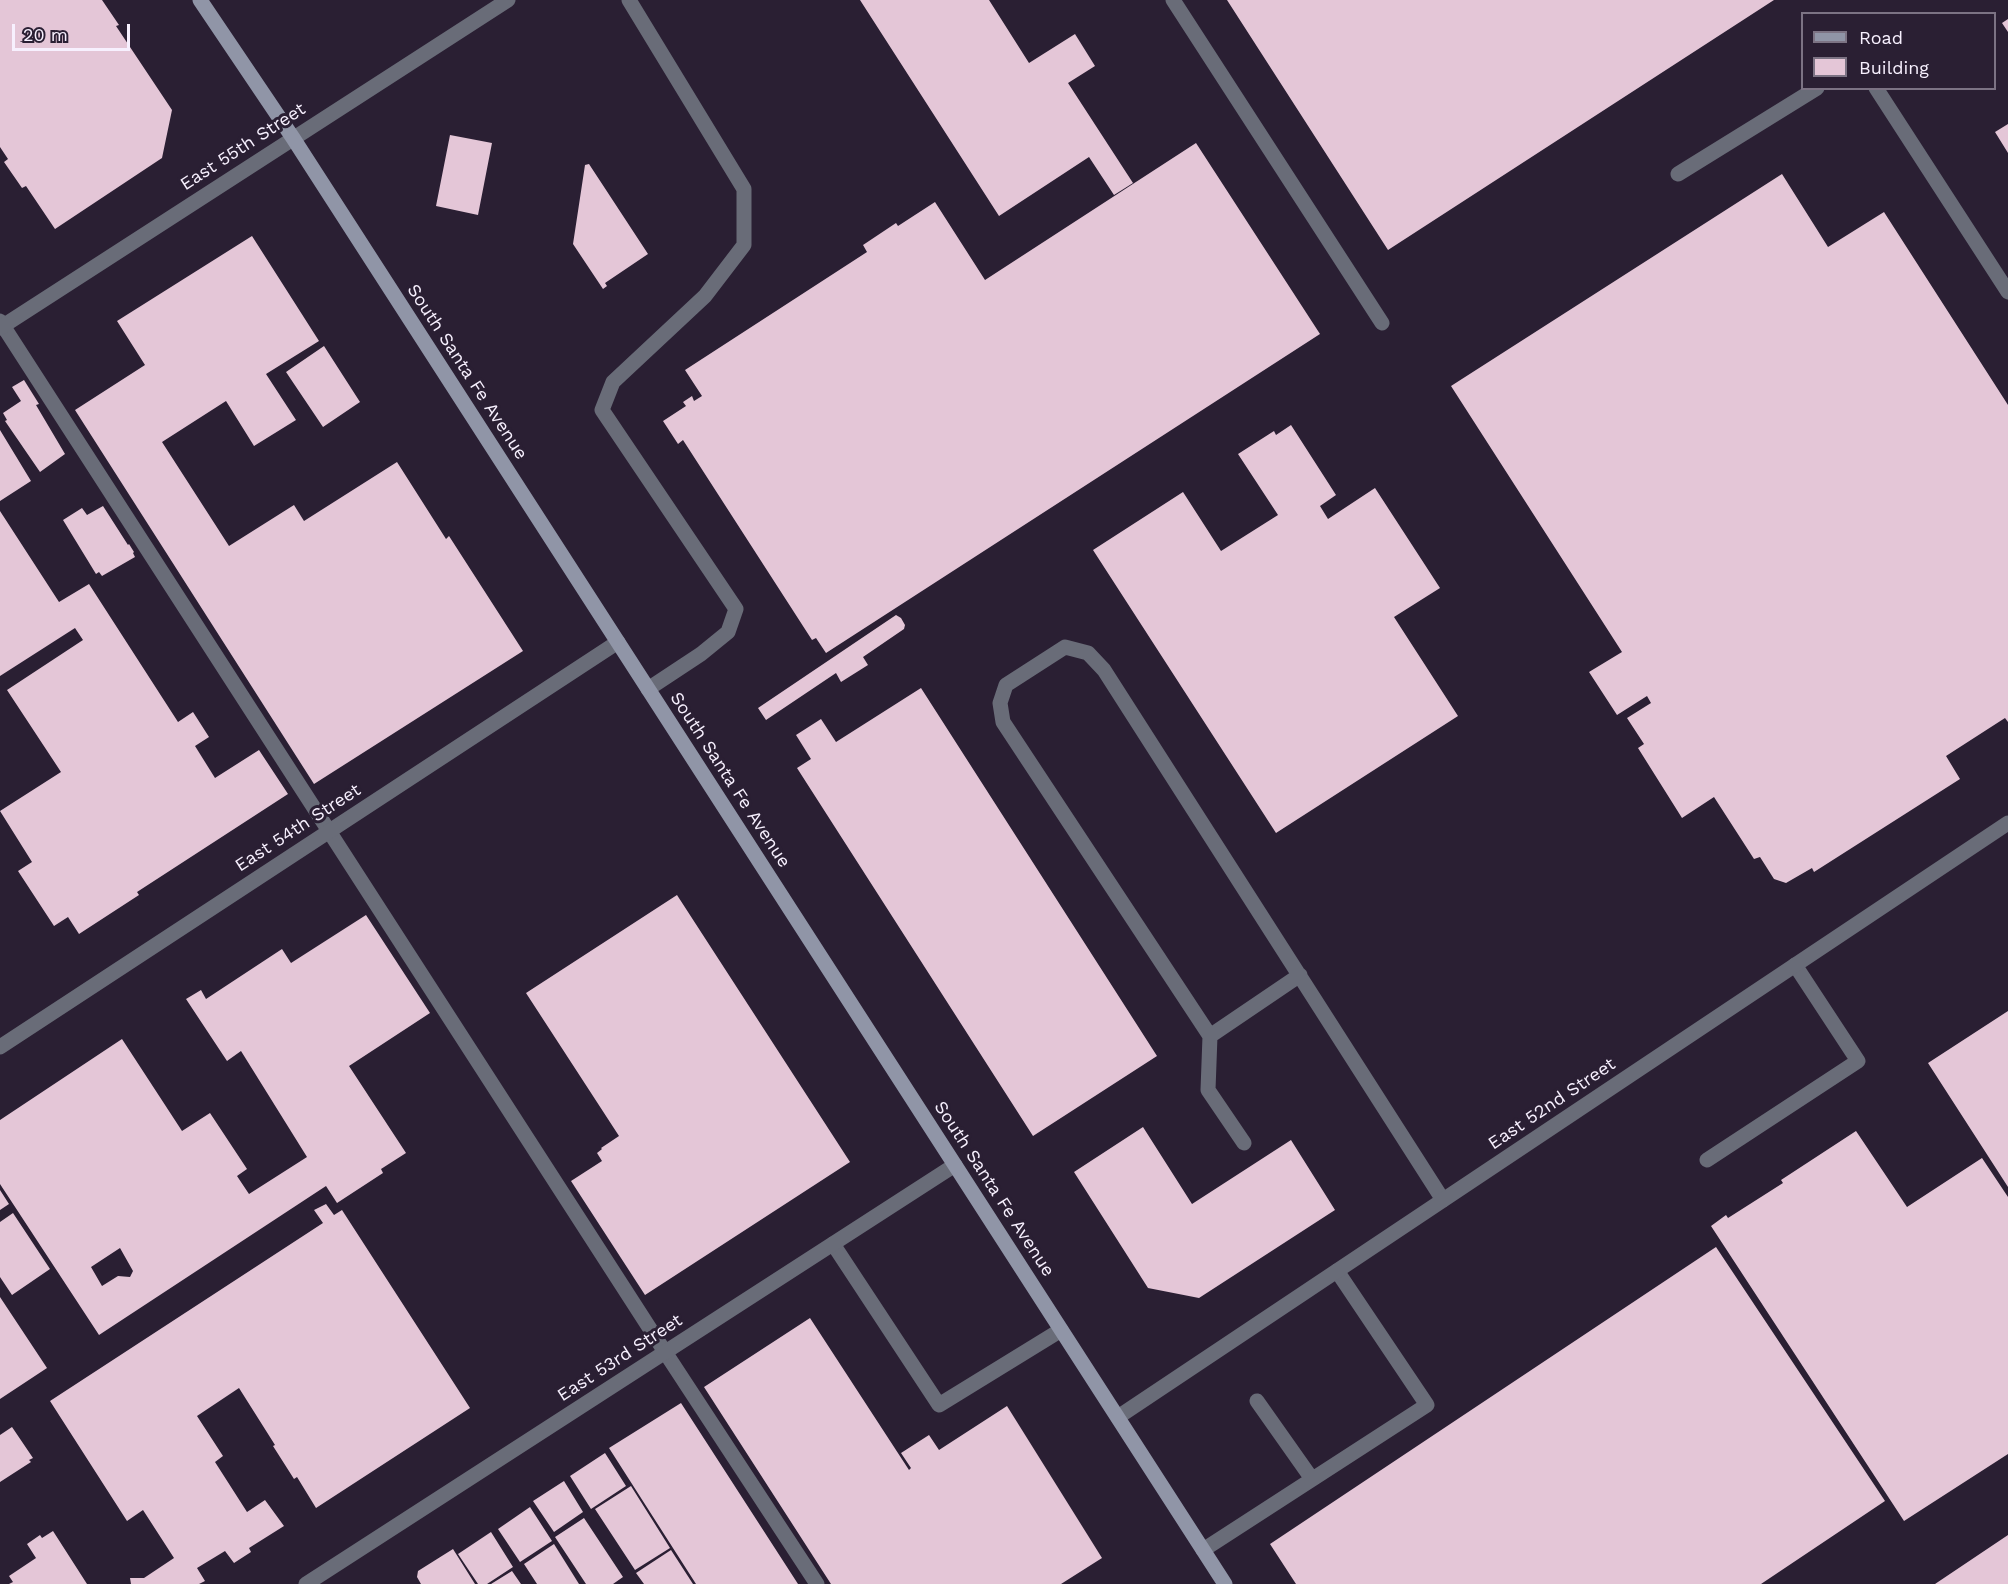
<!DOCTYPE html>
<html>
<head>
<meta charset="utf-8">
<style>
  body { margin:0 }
  #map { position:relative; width:2008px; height:1584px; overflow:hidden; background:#2a1f33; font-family:"Work Sans",sans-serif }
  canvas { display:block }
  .legend { position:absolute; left:1801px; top:12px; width:195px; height:78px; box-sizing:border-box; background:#2a1f33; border:2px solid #7c7384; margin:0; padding:8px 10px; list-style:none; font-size:18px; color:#f7f0fe }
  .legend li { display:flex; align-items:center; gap:12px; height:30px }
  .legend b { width:30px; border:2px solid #7c7384 }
  .scale { position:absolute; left:12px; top:24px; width:118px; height:27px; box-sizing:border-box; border:3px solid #f7f0fe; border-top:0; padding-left:8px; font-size:18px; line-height:21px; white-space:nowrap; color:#f7f0fe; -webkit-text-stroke:4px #2a1f33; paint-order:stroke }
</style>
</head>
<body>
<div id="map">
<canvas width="2008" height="1584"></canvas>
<ul class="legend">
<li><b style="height:8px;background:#9095a7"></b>Road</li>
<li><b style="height:16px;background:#e4c6d7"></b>Building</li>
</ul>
<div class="scale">20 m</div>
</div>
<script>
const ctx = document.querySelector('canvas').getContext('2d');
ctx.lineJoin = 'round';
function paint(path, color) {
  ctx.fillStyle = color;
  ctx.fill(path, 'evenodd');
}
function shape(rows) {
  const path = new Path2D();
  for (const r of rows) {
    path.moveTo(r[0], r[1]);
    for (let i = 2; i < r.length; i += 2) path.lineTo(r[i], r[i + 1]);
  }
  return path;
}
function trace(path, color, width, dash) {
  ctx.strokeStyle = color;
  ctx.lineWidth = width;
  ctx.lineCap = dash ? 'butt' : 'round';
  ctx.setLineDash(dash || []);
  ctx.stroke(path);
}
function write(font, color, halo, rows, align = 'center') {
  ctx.font = font + ' "Work Sans",sans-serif';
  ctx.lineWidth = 6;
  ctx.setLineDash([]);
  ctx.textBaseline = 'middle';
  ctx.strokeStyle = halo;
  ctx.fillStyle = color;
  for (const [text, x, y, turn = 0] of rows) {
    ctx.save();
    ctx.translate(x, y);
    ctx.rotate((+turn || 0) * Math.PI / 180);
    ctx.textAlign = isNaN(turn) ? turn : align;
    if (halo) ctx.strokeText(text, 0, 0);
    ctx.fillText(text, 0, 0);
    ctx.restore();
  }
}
const building = shape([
  [0,0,102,0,119,25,116,26,172,110,162,158,55,229,26,186,22,188,4,162,8,159,0,147],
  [860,0,989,0,1029,63,1075,34,1095,66,1068,83,1133,183,1114,195,1089,157,999,216],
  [1227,0,1774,0,1388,250],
  [2008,19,2008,32,2002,23],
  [2008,124,2008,153,1995,132],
  [450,135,492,143,478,215,436,206],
  [1196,143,1320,334,826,653,816,638,812,640,683,440,678,444,663,421,686,406,683,402,692,396,694,401,702,396,685,370,867,252,863,245,896,223,898,226,935,202,985,280],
  [589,164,648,254,605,283,607,286,603,289,573,244,585,165],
  [1782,174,1828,247,1884,212,2008,405,2008,722,2005,718,1946,756,1960,779,1814,872,1812,868,1786,883,1774,879,1760,857,1754,859,1714,797,1682,818,1638,748,1644,744,1627,718,1651,703,1647,696,1617,715,1589,672,1622,652,1451,386],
  [252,236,319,341,266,374,296,420,254,446,226,401,162,442,229,546,294,505,304,521,397,462,446,539,449,536,523,651,314,784,75,410,145,365,117,321],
  [324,346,360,402,323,427,286,372],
  [24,380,39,404,36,405,65,454,40,472,5,421,7,420,3,413,21,401,12,387],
  [1291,425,1336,495,1320,506,1328,519,1375,488,1440,588,1394,617,1458,716,1276,833,1093,550,1183,492,1221,551,1278,515,1238,454,1274,431,1276,435],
  [0,430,31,481,0,501],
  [103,506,128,545,129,544,134,552,133,553,135,557,102,576,99,572,96,574,63,520,82,508,87,515],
  [0,511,59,602,89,584,178,722,193,712,209,737,195,746,215,778,259,750,288,794,137,892,139,895,79,934,68,917,54,926,18,871,32,862,0,811,61,772,7,690,83,640,75,628,0,676],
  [896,615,901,618,905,625,904,629,863,657,868,665,841,682,836,673,766,720,758,708],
  [921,688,1157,1056,1033,1136,797,768,811,759,796,735,821,719,836,742],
  [677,895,850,1162,645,1295,571,1181,602,1161,597,1153,602,1149,601,1148,619,1136,526,993],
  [366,915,430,1013,349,1066,406,1153,381,1169,383,1173,337,1203,326,1186,99,1335,0,1184,0,1120,122,1039,182,1131,210,1113,247,1169,237,1176,249,1194,307,1157,241,1051,227,1061,186,999,201,990,206,999,282,949,291,963],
  [120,1248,133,1271,130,1277,118,1276,102,1286,91,1267],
  [2008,1011,2008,1187,1928,1063],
  [1143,1127,1192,1204,1291,1140,1335,1210,1199,1298,1148,1288,1074,1172],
  [1856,1131,1907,1207,1982,1158,2008,1197,2008,1454,1904,1521,1711,1226,1726,1215,1728,1218,1783,1183,1781,1180],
  [0,1190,9,1204,0,1210],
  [326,1204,334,1215,342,1210,470,1408,316,1508,297,1477,294,1479,273,1446,275,1445,239,1388,197,1416,223,1456,215,1462,247,1512,265,1500,284,1526,249,1548,251,1552,234,1563,225,1551,197,1568,205,1581,199,1584,131,1584,130,1578,144,1578,174,1558,143,1510,127,1521,50,1401,323,1223,314,1210],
  [13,1213,50,1269,12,1295,0,1277,0,1222],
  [1716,1247,1885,1501,1761,1584,1296,1584,1270,1544],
  [0,1297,47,1368,0,1399],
  [810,1318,909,1470,911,1468,901,1453,929,1435,939,1450,1007,1406,1102,1558,1061,1584,831,1584,704,1387],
  [681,1403,798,1584,696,1584,609,1448],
  [12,1427,33,1458,29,1460,31,1462,0,1482,0,1435],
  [605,1453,626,1486,591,1509,570,1476],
  [564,1481,583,1512,554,1532,533,1501],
  [631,1486,670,1548,635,1570,595,1509],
  [530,1507,552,1541,520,1562,498,1529],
  [584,1518,623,1577,613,1584,586,1584,555,1537],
  [53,1531,87,1584,9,1584,13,1582,9,1576,36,1558,27,1544,40,1535,42,1538],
  [491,1532,513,1567,487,1584,478,1584,458,1554],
  [2008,1535,2008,1584,1935,1584],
  [554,1544,579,1584,537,1584,524,1564],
  [453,1549,475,1584,421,1584,417,1577,418,1571],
  [671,1550,693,1584,644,1584,636,1573],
  [512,1571,521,1584,491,1584]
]);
const service = shape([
  [629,0,744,189,744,245,705,296,613,382,602,410,736,609,728,632,701,654,648,689],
  [1173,0,1382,323],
  [1876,88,2008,292],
  [1678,174,1817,88],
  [0,321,665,1352,817,1584],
  [1210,1036,1300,975],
  [1244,1143,1208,1090,1210,1036,1003,722,1000,703,1006,685,1065,647,1088,653,1104,670,1443,1200],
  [1707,1160,1858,1061,1795,965],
  [833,1244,939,1405,1061,1330],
  [1257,1401,1312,1479],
  [1203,1550,1427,1405,1337,1271]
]);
const minor = shape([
  [0,1047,618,642],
  [1118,1417,2008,823],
  [306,1584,955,1165]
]);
const tertiary = shape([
  [0,328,508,0]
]);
const secondary = shape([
  [200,0,293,138,1225,1584]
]);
const streetNames = [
  ["East 55th Street",243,147,-33],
  ["South Santa Fe Avenue",467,372,57],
  ["South Santa Fe Avenue",730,780,57],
  ["East 54th Street",298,828,-33],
  ["East 52nd Street",1552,1104,-34],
  ["South Santa Fe Avenue",994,1189,57],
  ["East 53rd Street",620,1358,-33]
];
paint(building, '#e4c6d7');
trace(service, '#696c78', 15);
trace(minor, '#696c78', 15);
trace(tertiary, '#696c78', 15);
trace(secondary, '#9095a7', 15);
write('18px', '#f7f0fe', '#2a1f33', streetNames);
</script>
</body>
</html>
